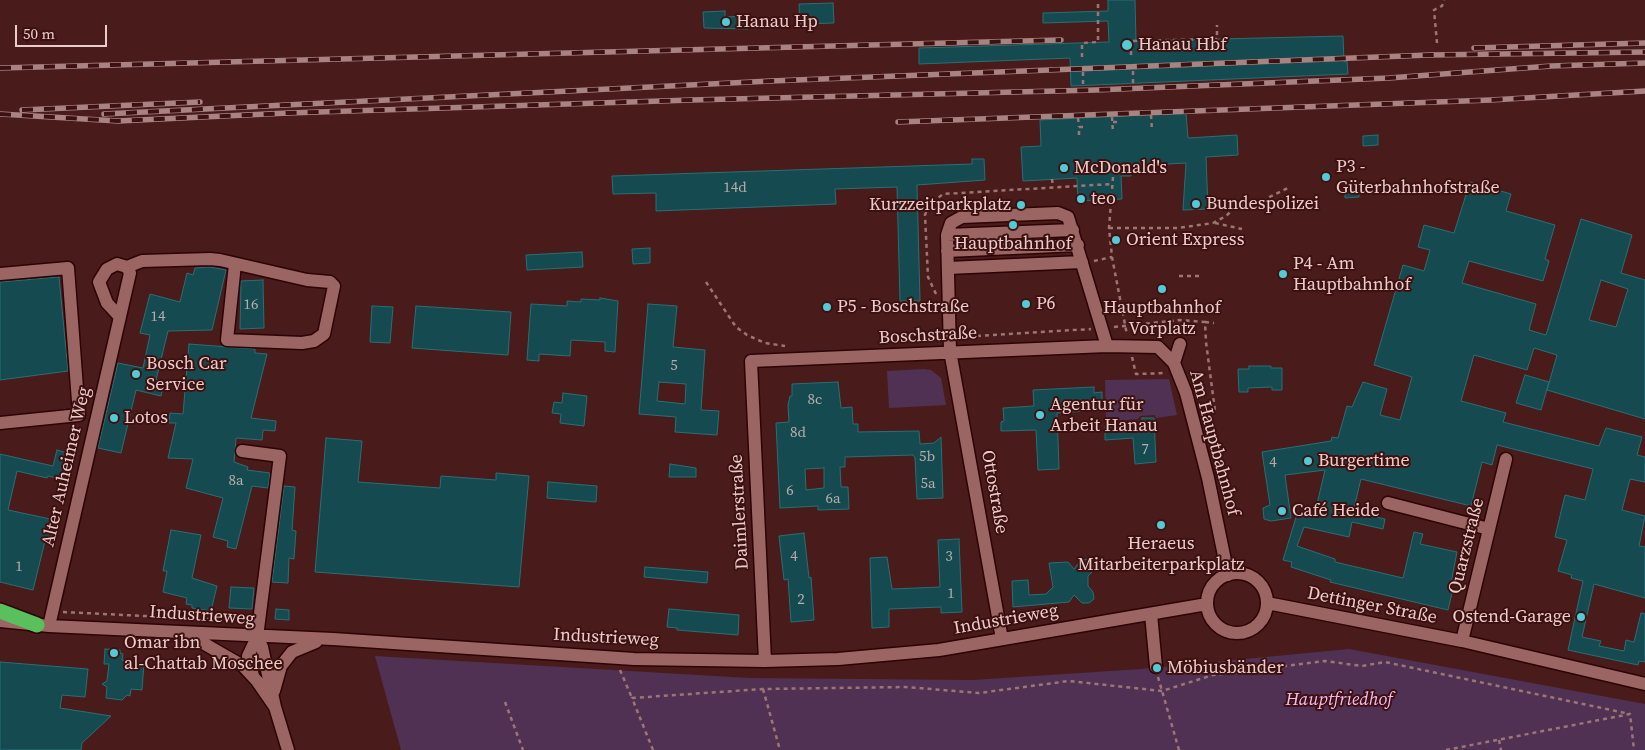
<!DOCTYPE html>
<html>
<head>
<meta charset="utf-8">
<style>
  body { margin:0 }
  #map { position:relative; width:1645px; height:750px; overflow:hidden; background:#491c1b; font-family:"Source Serif 4",serif }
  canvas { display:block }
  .scale { position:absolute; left:15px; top:25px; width:92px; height:22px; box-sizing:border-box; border:2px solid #ebccc9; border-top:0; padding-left:6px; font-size:15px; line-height:18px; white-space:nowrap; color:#ebccc9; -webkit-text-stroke:4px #3e1111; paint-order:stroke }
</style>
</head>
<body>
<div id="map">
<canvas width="1645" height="750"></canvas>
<div class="scale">50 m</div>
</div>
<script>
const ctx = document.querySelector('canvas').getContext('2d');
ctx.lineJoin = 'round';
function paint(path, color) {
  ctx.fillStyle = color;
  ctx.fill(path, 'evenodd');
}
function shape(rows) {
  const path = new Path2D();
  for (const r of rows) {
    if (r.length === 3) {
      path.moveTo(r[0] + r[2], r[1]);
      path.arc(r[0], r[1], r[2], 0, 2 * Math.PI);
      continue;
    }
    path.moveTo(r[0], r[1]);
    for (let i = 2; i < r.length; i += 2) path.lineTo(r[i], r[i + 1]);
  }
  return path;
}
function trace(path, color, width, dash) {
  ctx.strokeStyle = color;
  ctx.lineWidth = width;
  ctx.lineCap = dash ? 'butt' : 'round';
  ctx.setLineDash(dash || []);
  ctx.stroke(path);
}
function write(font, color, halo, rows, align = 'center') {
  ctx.font = font + ' "Source Serif 4",serif';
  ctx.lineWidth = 4;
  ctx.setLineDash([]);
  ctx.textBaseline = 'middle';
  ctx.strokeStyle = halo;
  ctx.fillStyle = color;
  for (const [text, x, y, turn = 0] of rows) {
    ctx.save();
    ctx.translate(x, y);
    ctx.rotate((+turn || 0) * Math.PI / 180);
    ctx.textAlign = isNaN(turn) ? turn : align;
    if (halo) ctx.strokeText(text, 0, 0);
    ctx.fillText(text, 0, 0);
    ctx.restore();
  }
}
const green = shape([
  [924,369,931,370,941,378,946,405,889,408,887,371],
  [1169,379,1177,415,1156,418,1155,415,1140,416,1138,419,1106,422,1105,380],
  [1349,649,1645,704,1645,750,401,750,375,656,749,678,973,680,1141,669]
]);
const building = shape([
  [1108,0,1135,0,1136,41,1343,36,1344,62,1347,61,1348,74,1071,86,1070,58,919,64,919,48,1109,42,1108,21,1043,23,1043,13,1108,11,1108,0],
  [833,3,834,23,800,24,799,4,833,3],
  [725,11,725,17,747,16,748,29,704,28,703,12,725,11],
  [1186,113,1188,138,1237,135,1238,155,1206,157,1208,209,1183,210,1186,163,1130,166,1131,176,1121,176,1122,199,1078,201,1077,178,1023,181,1021,147,1041,146,1040,120,1186,113],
  [1378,135,1378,145,1363,146,1363,136,1378,135],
  [972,159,984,159,985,180,917,185,920,301,900,301,897,187,835,189,836,204,656,211,656,193,613,194,612,176,972,164,972,159],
  [1470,182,1511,194,1506,211,1555,225,1545,259,1549,261,1543,281,1469,261,1462,283,1536,304,1529,330,1546,335,1581,219,1632,235,1621,273,1645,280,1645,419,1547,390,1557,355,1534,348,1527,370,1474,355,1461,401,1506,413,1503,422,1599,446,1606,428,1642,437,1637,455,1645,457,1645,482,1630,479,1622,510,1645,516,1639,546,1645,547,1645,598,1594,584,1582,637,1601,641,1599,646,1624,651,1626,640,1634,642,1641,613,1645,614,1645,662,1639,661,1638,665,1568,650,1583,581,1571,578,1572,575,1558,571,1567,540,1555,537,1565,495,1585,500,1593,469,1497,445,1492,465,1482,462,1471,506,1361,479,1353,512,1385,519,1383,529,1352,522,1349,537,1304,527,1297,546,1335,559,1335,562,1403,578,1414,532,1423,534,1420,544,1457,552,1450,588,1453,589,1448,610,1330,582,1331,580,1291,567,1292,562,1283,560,1297,514,1314,517,1325,470,1285,475,1291,518,1271,521,1264,519,1263,508,1270,505,1262,452,1331,441,1332,437,1338,438,1347,406,1352,407,1363,382,1387,389,1380,415,1400,420,1412,377,1374,365,1403,265,1424,271,1430,250,1418,247,1424,225,1454,233,1470,182],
  [1601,280,1628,289,1616,327,1589,320,1601,280],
  [1359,188,1359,197,1345,198,1345,189,1359,188],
  [650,248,650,263,633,264,632,249,650,248],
  [582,252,583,267,527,270,526,255,582,252],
  [210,267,226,270,212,330,168,331,156,380,164,381,161,396,136,390,121,453,98,448,118,363,143,368,150,335,140,333,150,294,180,302,187,273,193,275,195,268,210,267],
  [59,277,68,371,0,380,0,282,59,277],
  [263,280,264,328,240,329,241,281,263,280],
  [600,298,618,301,615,352,605,351,605,342,571,340,570,356,539,354,539,361,527,360,531,304,567,306,567,301,581,302,581,299,600,300,600,298],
  [648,304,677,306,673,347,705,350,701,410,719,411,717,435,675,432,676,417,639,414,648,304],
  [659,382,686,384,685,404,657,401,659,382],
  [372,306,393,307,390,343,370,342,372,306],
  [416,306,511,312,508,355,412,348,416,306],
  [189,344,255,349,255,353,267,354,251,418,276,421,275,431,263,430,262,440,236,438,234,462,248,467,247,470,270,473,268,488,252,486,236,549,227,547,228,541,213,537,223,498,186,488,193,459,168,458,176,423,169,423,170,413,183,414,189,344],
  [1249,366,1271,366,1271,368,1282,368,1282,390,1272,390,1272,387,1248,388,1248,392,1239,392,1238,369,1249,369,1249,366],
  [1525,375,1549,382,1541,410,1516,403,1525,375],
  [838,382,841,408,852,407,853,424,858,424,858,432,919,431,920,444,934,443,941,437,943,498,917,499,915,458,913,455,845,457,845,467,840,467,841,487,848,487,849,509,818,510,818,506,780,508,776,423,789,422,788,405,790,396,792,396,792,384,838,382],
  [824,468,824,488,806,490,805,469,824,468],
  [1094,387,1094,393,1102,392,1102,410,1057,413,1059,469,1038,470,1036,430,1001,431,1001,422,1004,421,1003,408,1034,406,1033,390,1094,387],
  [563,393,587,396,584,426,560,423,561,414,552,413,554,402,562,403,563,393],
  [1142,418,1154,418,1156,462,1135,464,1133,438,1105,440,1105,426,1114,426,1115,428,1142,426,1142,418],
  [326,438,362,441,358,482,440,488,441,476,496,480,496,473,529,476,519,587,315,572,326,438],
  [57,450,74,455,68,481,48,476,47,478,17,471,8,510,55,520,51,538,46,537,33,590,0,582,0,454,53,466,57,450],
  [670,464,696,468,696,477,669,477,670,464],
  [548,482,597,486,596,502,547,498,548,482],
  [284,486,295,487,292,530,296,531,294,559,289,558,288,583,272,582,284,486],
  [171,530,201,535,192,578,217,586,211,611,192,608,192,605,186,604,187,598,163,592,167,571,163,571,171,530],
  [804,533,809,578,811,577,814,620,791,622,788,579,784,580,779,536,804,533],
  [959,539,962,612,941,613,941,607,889,609,889,627,872,628,870,558,887,557,892,589,940,587,938,540,959,539],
  [1089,559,1093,563,1093,571,1088,576,1088,586,1093,592,1094,599,1089,603,1082,603,1074,595,1069,602,1013,607,1012,581,1028,580,1029,595,1046,594,1053,587,1049,563,1068,562,1074,569,1081,560,1089,559],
  [645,567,708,572,707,583,644,577,645,567],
  [231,587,254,588,252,609,229,608,231,587],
  [276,609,289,610,289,620,275,619,276,609],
  [669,609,739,615,738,635,677,630,677,628,667,627,669,609],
  [105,649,120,650,120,653,123,654,122,660,144,663,142,690,131,689,130,696,127,695,122,700,106,698,107,687,102,684,107,681,109,664,104,664,105,649],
  [0,662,88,669,85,697,62,695,60,708,111,716,82,743,81,750,0,750,0,662]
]);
const path = shape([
  [1217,39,1217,51],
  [1437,43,1434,10,1442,6,1444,0],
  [1131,55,1131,41,1217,39,1217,25],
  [1082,57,1082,43,1098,42,1098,0],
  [1133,71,1133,84],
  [1083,72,1083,85],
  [1151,115,1152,131],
  [1112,117,1113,133],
  [1078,118,1079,127],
  [1113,122,1119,122],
  [1079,135,1079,127,1083,127],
  [1113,177,1109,228,1112,257,1127,335],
  [1052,179,1053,187],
  [1215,223,1242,229],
  [1109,228,1178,228,1213,223,1226,216,1237,206,1253,205,1290,187],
  [1094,261,1112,257],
  [1179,276,1199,276],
  [706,282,736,327,747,335,765,343,785,346],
  [936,294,928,277,925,215,929,205,943,194,1112,184],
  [1205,322,1214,323],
  [1114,327,1180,320,1205,322,1206,342,1215,411],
  [961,337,1091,329],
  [1132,357,1136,374,1166,373],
  [63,612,247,621],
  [620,670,632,698],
  [1158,677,1179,750],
  [763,689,780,750],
  [505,702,523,750],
  [1499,740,1501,750],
  [653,750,632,698,763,689,906,687,979,693,1069,681,1162,691,1213,675,1325,661,1362,666,1385,662,1630,714],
  [1446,750,1630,714,1634,750]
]);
const minor = shape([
  [947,235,1073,230],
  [947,251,1078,245],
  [127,267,142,261,210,259,220,260,307,280,330,282,334,286,324,334,314,341,302,343,227,340,235,264],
  [948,268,1082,262],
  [0,274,68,268,79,415,0,423],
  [1174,363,1180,344],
  [242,451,280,456,257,637,248,656,253,676],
  [1388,503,1489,529],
  [1237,603,30],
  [1267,603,1462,641,1645,684],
  [1151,614,1156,667],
  [0,621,49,626,333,639,634,659,765,661,838,659,939,650,1207,604],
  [49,626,130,273,127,267,117,264,107,269,99,282,107,303,119,316],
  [189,635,243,666,257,681,275,707],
  [257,637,262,647,275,707,288,750],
  [1002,639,950,351,947,235,951,223,962,217,1058,213,1068,217,1107,346],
  [1462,641,1506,459],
  [765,661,751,361,1107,346,1158,347,1174,363,1186,393,1208,478,1228,575],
  [274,691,281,666,292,652,316,642]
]);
const highway = shape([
  [0,611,37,625]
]);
const rail = shape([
  [1474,48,1645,43],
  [0,68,1061,40],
  [22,110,200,102],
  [0,114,118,121,288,113,692,100,1096,90,1389,78,1551,66,1645,63],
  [104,114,771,81,1429,55,1645,52],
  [898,122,1491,100,1645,91]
]);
const markers = [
  [726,22,5,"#52cbd7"],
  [1127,45,6,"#52cbd7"],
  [1064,168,5,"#52cbd7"],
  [1326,177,5,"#52cbd7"],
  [1081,199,5,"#52cbd7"],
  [1196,204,5,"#52cbd7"],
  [1021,205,5,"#52cbd7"],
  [1013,225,5,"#52cbd7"],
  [1116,240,5,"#52cbd7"],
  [1283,274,5,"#52cbd7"],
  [1162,289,5,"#52cbd7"],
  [1026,304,5,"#52cbd7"],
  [827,307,5,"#52cbd7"],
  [136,374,5,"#52cbd7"],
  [1040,415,5,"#52cbd7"],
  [114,418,5,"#52cbd7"],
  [1308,461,5,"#52cbd7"],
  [1282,511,5,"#52cbd7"],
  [1161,525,5,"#52cbd7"],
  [1581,617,5,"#52cbd7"],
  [114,653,5,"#52cbd7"],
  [1157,668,5,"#52cbd7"]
];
const numberNames = [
  ["14d",735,188],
  ["16",251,305],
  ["14",158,317],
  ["5",674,366],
  ["8c",815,400],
  ["8d",798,433],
  ["7",1145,450],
  ["5b",927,457],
  ["4",1273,463],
  ["8a",236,481],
  ["5a",928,484],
  ["6",790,491],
  ["6a",833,499],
  ["4",794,557],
  ["3",949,557],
  ["1",19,567],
  ["1",951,594],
  ["2",801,600]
];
const poiNames = [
  ["Hanau Hp",736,22],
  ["Hanau Hbf",1138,45],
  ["P3 -",1336,167],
  ["Güterbahnhofstraße",1336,188],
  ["McDonald's",1074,168],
  ["teo",1091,199],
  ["Bundespolizei",1206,204],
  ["Kurzzeitparkplatz",1011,205,"right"],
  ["Orient Express",1126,240],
  ["Hauptbahnhof",1013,244,"center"],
  ["P4 - Am",1293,264],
  ["Hauptbahnhof",1293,285],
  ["P6",1036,304],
  ["P5 - Boschstraße",837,307],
  ["Hauptbahnhof",1162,308,"center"],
  ["Vorplatz",1162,329,"center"],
  ["Bosch Car",146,364],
  ["Service",146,385],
  ["Agentur für",1050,405],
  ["Arbeit Hanau",1050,426],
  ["Lotos",124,418],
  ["Burgertime",1318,461],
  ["Café Heide",1292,511],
  ["Heraeus",1161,544,"center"],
  ["Mitarbeiterparkplatz",1161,565,"center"],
  ["Ostend-Garage",1571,617,"right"],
  ["Omar ibn",124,643],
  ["al-Chattab Moschee",124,664],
  ["Möbiusbänder",1167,668]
];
const streetNames = [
  ["Boschstraße",928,336,-3],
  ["Am Hauptbahnhof",1214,443,75],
  ["Alter Auheimer Weg",67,467,-77],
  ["Ottostraße",994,492,80],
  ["Daimlerstraße",740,512,-93],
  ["Quarzstraße",1467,546,-76],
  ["Dettinger Straße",1372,606,11],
  ["Industrieweg",202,616,4],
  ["Industrieweg",1006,620,-10],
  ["Industrieweg",606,638,3]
];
const parkNames = [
  ["Hauptfriedhof",1339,700]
];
paint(green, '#503153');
paint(building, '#154b50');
trace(building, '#296f76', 1);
trace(minor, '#2d0305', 15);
trace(highway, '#2d0305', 18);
trace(path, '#9c7674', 2.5, [4, 4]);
trace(minor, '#9a6562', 12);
trace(highway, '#5ac05b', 15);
trace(rail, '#a88381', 5.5);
trace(rail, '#3e1111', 4, [11]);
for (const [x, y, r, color] of markers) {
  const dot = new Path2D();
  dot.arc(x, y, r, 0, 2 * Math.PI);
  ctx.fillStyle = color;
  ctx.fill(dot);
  trace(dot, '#3e1111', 2);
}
write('15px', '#b6acab', null, numberNames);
write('18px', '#ebccc9', '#3e1111', poiNames, 'left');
write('18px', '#ebccc9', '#3e1111', streetNames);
write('italic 18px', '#f2bbf7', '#3e1111', parkNames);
</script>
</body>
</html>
